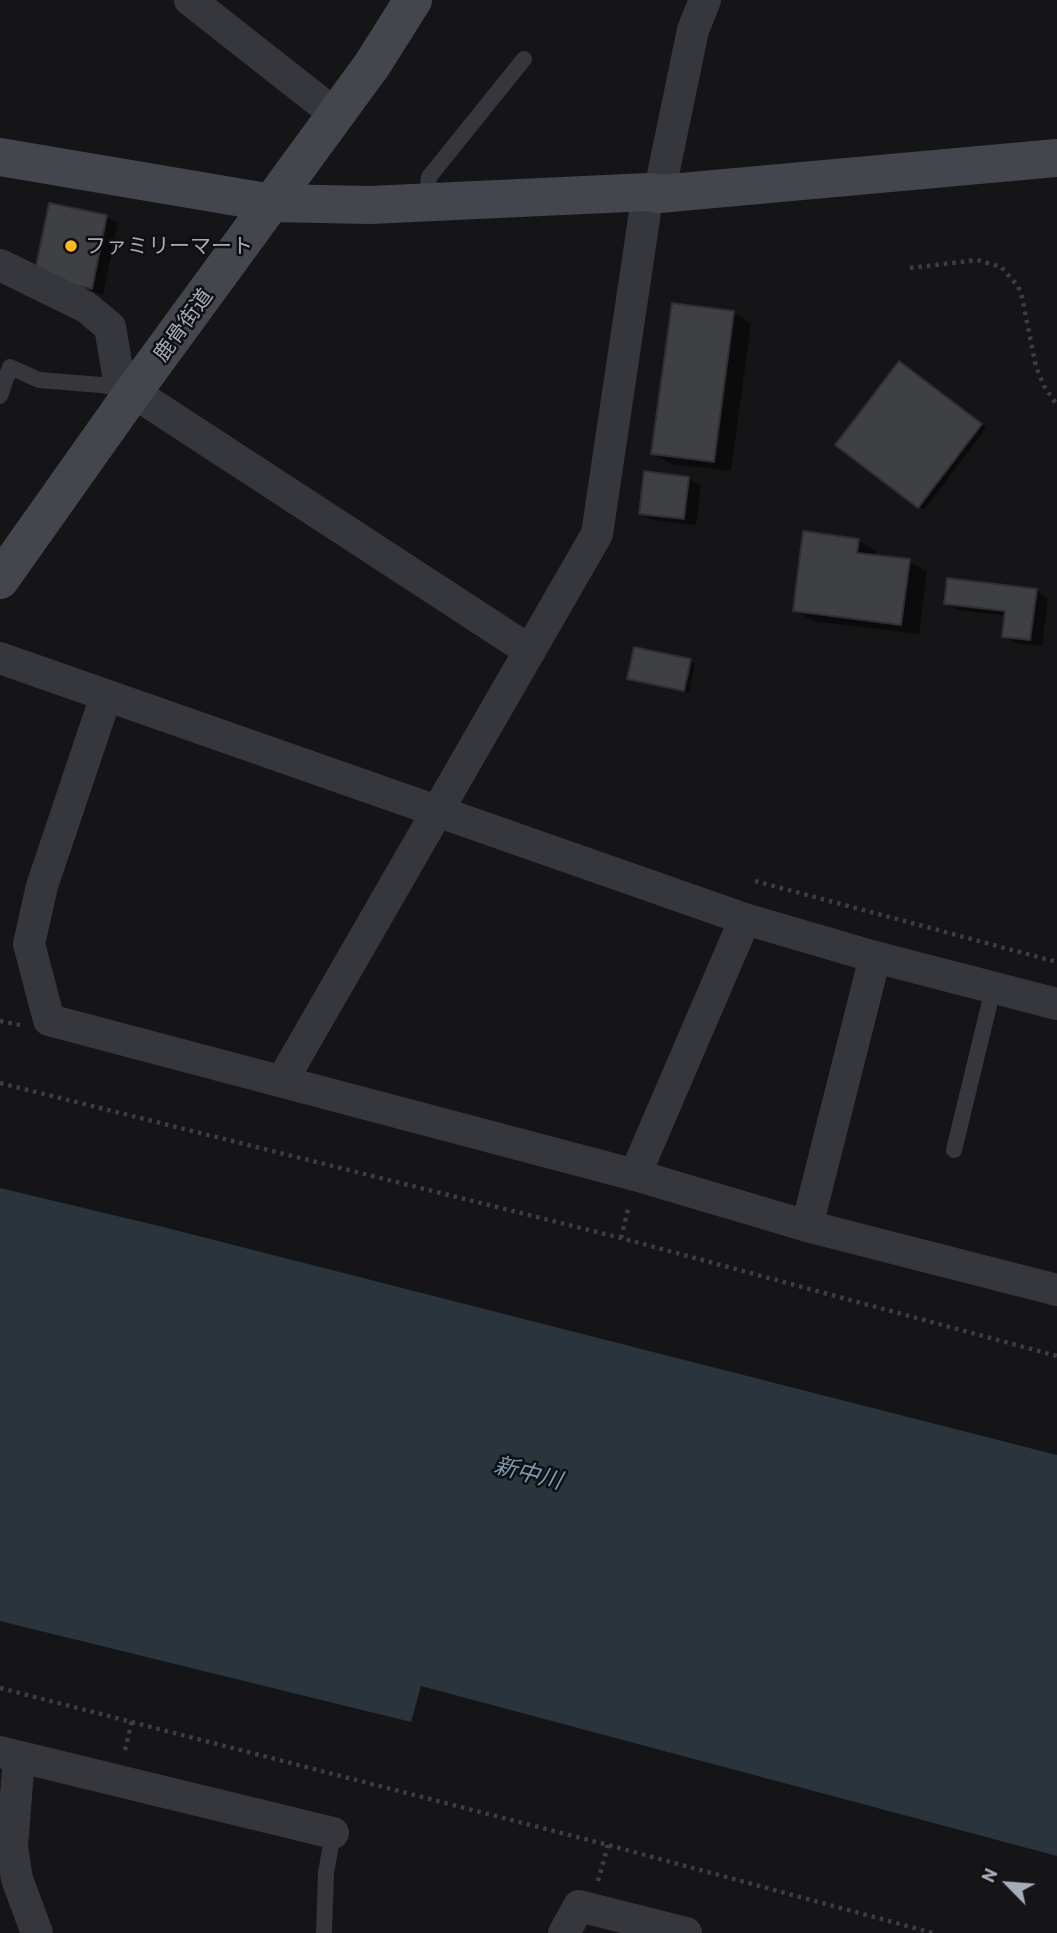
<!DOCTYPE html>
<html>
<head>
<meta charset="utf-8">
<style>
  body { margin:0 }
  #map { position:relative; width:1057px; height:1933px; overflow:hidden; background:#151517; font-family:Barlow,sans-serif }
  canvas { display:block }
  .north { position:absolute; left:973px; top:1849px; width:70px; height:70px; -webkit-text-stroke:5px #101012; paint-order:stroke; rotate:295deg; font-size:19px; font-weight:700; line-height:28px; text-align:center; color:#a6abb8 }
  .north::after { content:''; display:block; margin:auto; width:24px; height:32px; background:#a6abb8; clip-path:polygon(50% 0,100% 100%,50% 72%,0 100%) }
</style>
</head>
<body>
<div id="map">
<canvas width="1057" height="1933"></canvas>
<div class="north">N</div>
</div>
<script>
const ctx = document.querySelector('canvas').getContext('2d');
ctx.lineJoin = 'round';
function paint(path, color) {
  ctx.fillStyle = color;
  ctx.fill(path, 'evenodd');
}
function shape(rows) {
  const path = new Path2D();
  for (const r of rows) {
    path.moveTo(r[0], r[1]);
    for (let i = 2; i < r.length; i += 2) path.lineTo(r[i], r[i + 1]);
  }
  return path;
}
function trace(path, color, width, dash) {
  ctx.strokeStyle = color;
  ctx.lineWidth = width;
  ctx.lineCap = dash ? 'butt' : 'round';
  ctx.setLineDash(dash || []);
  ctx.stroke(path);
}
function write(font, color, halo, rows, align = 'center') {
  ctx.font = font + ' Barlow,"Noto Sans JP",sans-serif';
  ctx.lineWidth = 5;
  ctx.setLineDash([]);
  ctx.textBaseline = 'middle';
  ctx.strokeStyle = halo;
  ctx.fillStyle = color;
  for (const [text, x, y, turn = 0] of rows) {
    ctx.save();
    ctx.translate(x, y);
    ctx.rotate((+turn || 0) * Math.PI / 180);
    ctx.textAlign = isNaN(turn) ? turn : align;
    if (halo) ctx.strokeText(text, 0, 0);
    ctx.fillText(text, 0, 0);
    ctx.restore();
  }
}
const water = shape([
  [0,1188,163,1227,1057,1455,1057,1856,421,1686,411,1722,0,1621]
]);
const shadow = shape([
  [106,217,118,223,103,294,63,286],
  [734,313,751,323,731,471,671,464,653,453],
  [904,366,986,428,924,510,919,507],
  [689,479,701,486,696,525,652,520,640,513],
  [859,541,876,551,875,557,909,561,927,571,919,634,812,621,795,610],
  [1037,591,1048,598,1042,646,1016,643,1004,636,1007,616,957,610,945,603],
  [690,661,695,664,689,693,629,678]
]);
const building = shape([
  [49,203,107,215,92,289,49,280,35,271,49,203],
  [672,303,734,311,714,462,651,454,672,303],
  [899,361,982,424,918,508,835,445,899,361],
  [644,471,689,477,684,519,639,514,644,471],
  [803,531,859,539,857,553,910,559,901,625,793,611,803,531],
  [947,578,1037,589,1030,640,1002,637,1005,611,944,604,947,578],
  [634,647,691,659,684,691,627,679,634,647]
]);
const path = shape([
  [910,268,977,260,1001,267,1018,286,1022,297,1036,367,1044,386,1057,405],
  [755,881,1057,962],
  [0,1021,20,1025],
  [0,1083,621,1238,1057,1356],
  [621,1238,629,1205],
  [0,1688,608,1845,933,1933],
  [125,1750,132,1720],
  [598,1881,608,1845]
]);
const lane = shape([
  [426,201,429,177,524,59],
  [0,396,10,367,39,380,101,385,127,390],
  [954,1150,993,989],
  [324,1933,326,1873,333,1833]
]);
const street = shape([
  [190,0,335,114],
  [659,194,693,30,705,0],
  [0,265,86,307,110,327,118,374,133,392,530,651],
  [0,658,745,919,875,957,1057,1004],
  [106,696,42,886,29,944,49,1020,635,1175,807,1226,1057,1290],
  [282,1081,597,534,648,192],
  [635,1175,745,919],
  [807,1226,875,957],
  [0,1752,333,1833],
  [19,1757,12,1847,17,1879,37,1933],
  [564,1933,579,1906,686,1933]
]);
const secondary = shape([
  [0,157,272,203,370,205,648,192,659,194,1057,158],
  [0,580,133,392,372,65,413,0]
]);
const markers = [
  [71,246,7,"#ffb825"]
];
const poiNames = [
  ["ファミリーマート",85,246]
];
const streetNames = [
  ["鹿骨街道",183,325,-54]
];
const waterNames = [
  ["新中川",528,1473,14]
];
paint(water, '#2a343c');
paint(shadow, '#0007');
paint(building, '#3f4044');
trace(building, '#2f2f33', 2);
trace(path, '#3c3e44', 4.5, [3.5, 5]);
trace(lane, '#36373d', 16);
trace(street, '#36373d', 32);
trace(secondary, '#44464d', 38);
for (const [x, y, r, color] of markers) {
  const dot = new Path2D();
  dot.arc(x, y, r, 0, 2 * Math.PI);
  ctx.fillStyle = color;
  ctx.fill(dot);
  trace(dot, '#101012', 2.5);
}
write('21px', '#a6abb8', '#101012', poiNames, 'left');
write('21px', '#a6abb8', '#101012', streetNames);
write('italic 23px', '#7a9ab6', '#101012', waterNames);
</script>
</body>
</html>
